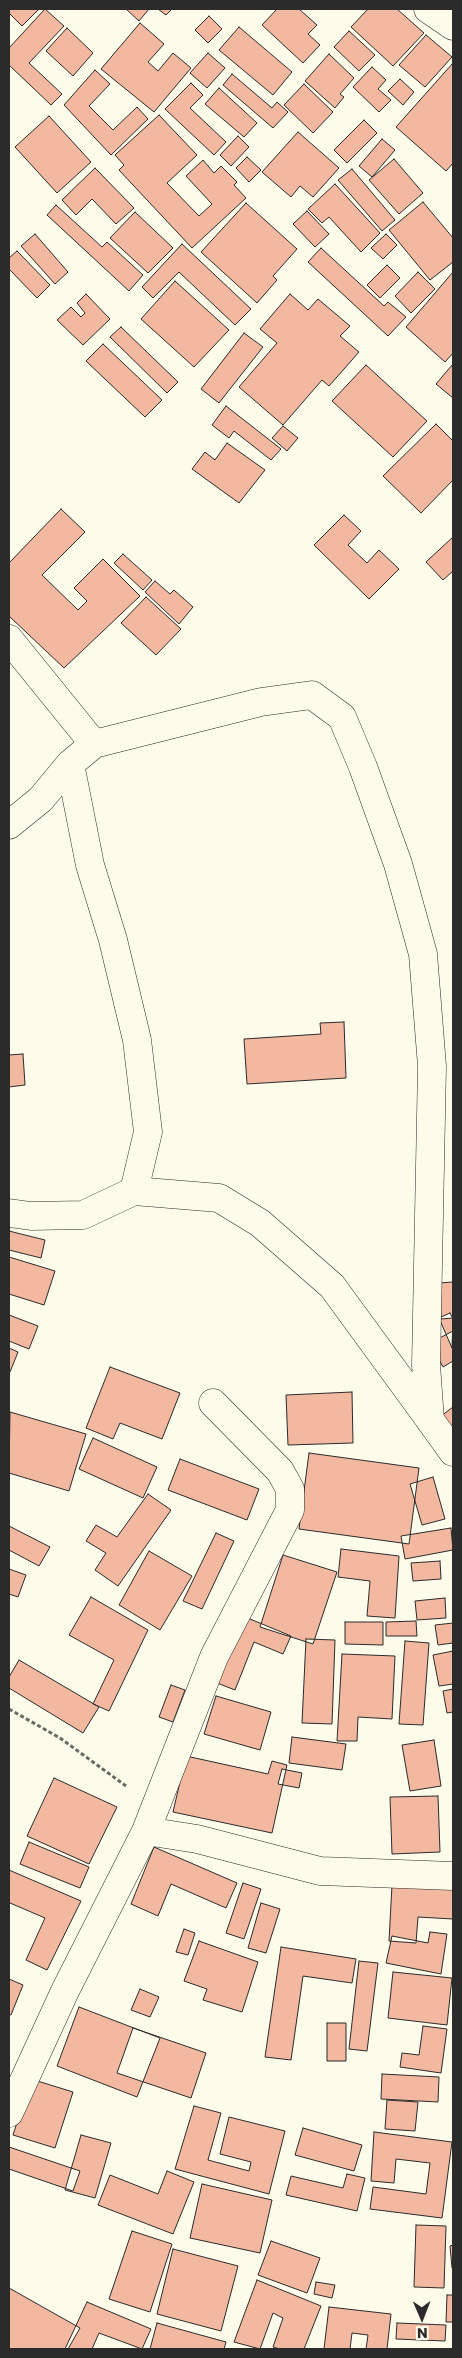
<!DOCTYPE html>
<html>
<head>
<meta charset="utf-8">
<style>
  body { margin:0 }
  #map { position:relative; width:462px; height:2358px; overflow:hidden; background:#fdfbea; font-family:Poppins,sans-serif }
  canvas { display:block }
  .frame { position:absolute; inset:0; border:10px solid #2b2b2b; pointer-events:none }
  .north { position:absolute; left:397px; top:2293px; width:50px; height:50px; -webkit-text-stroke:4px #fdfbea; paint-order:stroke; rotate:179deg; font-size:14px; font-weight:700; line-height:20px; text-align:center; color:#2b2b2b }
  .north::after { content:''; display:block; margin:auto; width:18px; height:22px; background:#2b2b2b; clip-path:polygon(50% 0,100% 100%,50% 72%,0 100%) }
</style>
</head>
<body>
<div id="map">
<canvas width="462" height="2358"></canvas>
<div class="frame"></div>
<div class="north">N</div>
</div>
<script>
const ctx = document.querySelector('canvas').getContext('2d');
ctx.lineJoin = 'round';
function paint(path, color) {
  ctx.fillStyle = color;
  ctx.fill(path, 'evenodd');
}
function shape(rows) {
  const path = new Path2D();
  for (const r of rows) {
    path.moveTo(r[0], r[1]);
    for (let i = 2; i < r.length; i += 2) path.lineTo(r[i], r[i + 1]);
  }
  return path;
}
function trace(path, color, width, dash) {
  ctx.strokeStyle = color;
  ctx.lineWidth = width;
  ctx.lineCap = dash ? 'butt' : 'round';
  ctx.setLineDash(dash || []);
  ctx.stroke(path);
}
const building = shape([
  [9,9,39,9,22,26,9,13,9,9],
  [45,9,64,26,29,63,62,94,51,105,9,65,9,48,45,9],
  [126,9,149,9,139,21,126,9],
  [158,9,172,9,166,15,158,9],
  [277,9,299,9,317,25,308,34,320,45,303,63,262,25,277,9],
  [368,9,397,9,424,33,393,66,351,27,368,9],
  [209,16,222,29,208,43,195,30,209,16],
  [140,23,164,44,148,62,158,71,173,53,191,68,154,112,101,69,140,23],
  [239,27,292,72,273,95,219,50,239,27],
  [67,28,93,53,73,76,46,51,67,28],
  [349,31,375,55,359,71,334,47,349,31],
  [426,35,452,57,425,87,399,65,426,35],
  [208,53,225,68,207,88,190,73,208,53],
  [329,54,354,78,340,94,344,97,335,108,305,81,329,54],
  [453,63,453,163,446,171,396,127,453,63],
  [372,67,386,80,378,89,391,100,379,112,353,87,372,67],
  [95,70,110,84,89,106,113,130,137,107,148,119,111,155,64,105,95,70],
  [232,74,272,108,277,102,288,112,273,128,223,85,232,74],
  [400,79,414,92,403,105,388,91,400,79],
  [191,83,203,95,190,108,226,142,214,155,165,109,191,83],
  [304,84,333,112,313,133,284,105,304,84],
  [219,88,257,123,244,137,205,104,219,88],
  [159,115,197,155,167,183,199,216,212,204,186,176,203,160,214,173,221,166,237,182,234,185,246,198,192,248,119,170,124,165,115,155,159,115],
  [49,116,91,162,57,193,15,147,49,116],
  [364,120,377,133,347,163,334,150,364,120],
  [298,132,339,168,313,197,300,186,291,197,262,172,298,132],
  [238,136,249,147,231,166,220,155,238,136],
  [382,139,395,150,372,177,359,166,382,139],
  [247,157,261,170,249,182,236,168,247,157],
  [394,159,423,193,399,214,369,180,394,159],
  [95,168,134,208,116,224,92,199,76,215,62,200,95,168],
  [352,169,395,220,382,231,338,180,352,169],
  [335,184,380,233,361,252,329,217,322,223,308,209,335,184],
  [423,202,453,238,453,262,430,280,389,230,423,202],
  [246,203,297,249,273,276,277,280,257,303,201,252,246,203],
  [56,205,102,247,107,242,143,275,129,291,47,215,56,205],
  [307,211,329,234,315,247,293,224,307,211],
  [135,212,173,248,148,273,110,238,135,212],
  [35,234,68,272,55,284,21,246,35,234],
  [386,234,397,245,383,259,371,248,386,234],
  [182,244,251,309,235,325,179,272,153,298,142,287,182,244],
  [321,248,384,306,388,302,406,317,388,336,308,262,321,248],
  [17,251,50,285,37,298,9,269,9,258,17,251],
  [387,265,400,278,380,298,367,285,387,265],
  [418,272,435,289,411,313,395,296,418,272],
  [453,272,453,353,445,362,406,327,453,272],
  [175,281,229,330,194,367,141,319,175,281],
  [86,294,110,319,83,345,57,320,71,307,81,317,85,313,77,303,86,294],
  [290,294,308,310,318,299,350,326,340,336,359,352,329,386,322,380,283,425,239,387,277,343,260,329,290,294],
  [121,327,178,382,167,393,110,337,121,327],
  [244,333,263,347,219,403,201,389,244,333],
  [103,344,162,400,145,417,86,361,103,344],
  [453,364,453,398,436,384,453,364],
  [366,365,427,421,393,457,332,401,366,365],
  [226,406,281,449,271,460,234,431,229,438,212,425,226,406],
  [436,424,453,441,453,480,421,513,383,476,436,424],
  [283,426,298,438,287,451,272,438,283,426],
  [227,443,265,470,239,503,192,469,205,452,215,460,227,443],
  [61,509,85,532,42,575,78,610,87,601,74,588,103,559,140,596,64,668,9,616,9,563,61,509],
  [344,515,361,531,348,545,367,563,379,550,399,569,369,599,314,545,344,515],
  [453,537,453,571,443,580,426,562,453,537],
  [123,554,152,580,143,590,114,563,123,554],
  [155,581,170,594,174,590,193,607,179,624,145,592,155,581],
  [146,597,181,629,156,655,121,623,146,597],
  [344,1022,346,1078,247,1084,244,1039,321,1034,320,1023,344,1022],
  [23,1054,25,1085,9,1087,9,1055,23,1054],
  [9,1231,45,1240,41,1258,9,1250,9,1231],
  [9,1257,55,1271,44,1305,9,1294,9,1257],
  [453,1282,453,1318,441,1319,439,1283,453,1282],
  [450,1313,453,1319,452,1348,439,1318,450,1313],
  [9,1315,38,1326,29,1349,9,1341,9,1315],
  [453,1331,453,1361,443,1367,430,1343,453,1331],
  [9,1348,18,1352,10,1372,9,1372,9,1348],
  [110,1367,180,1393,162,1439,120,1423,113,1439,86,1428,110,1367],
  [352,1392,353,1443,288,1445,286,1395,352,1392],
  [453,1407,453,1433,441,1416,453,1407],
  [10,1412,86,1434,69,1491,9,1473,10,1412],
  [93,1438,157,1467,143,1498,79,1469,93,1438],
  [309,1453,419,1468,409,1544,299,1529,309,1453],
  [180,1459,259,1489,247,1520,168,1490,180,1459],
  [433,1477,445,1519,422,1525,410,1484,433,1477],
  [148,1494,171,1510,118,1586,95,1570,106,1553,86,1541,96,1525,117,1537,148,1494],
  [9,1526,50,1547,39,1566,9,1550,9,1526],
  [451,1528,453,1550,405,1559,401,1536,451,1528],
  [216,1533,234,1541,202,1609,183,1601,216,1533],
  [341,1549,399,1556,395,1618,367,1616,370,1581,338,1577,341,1549],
  [149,1551,192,1576,160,1630,119,1605,149,1551],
  [283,1555,337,1572,313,1644,260,1627,283,1555],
  [440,1561,441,1579,413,1581,411,1563,440,1561],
  [9,1569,26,1575,18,1597,9,1594,9,1569],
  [91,1597,148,1630,109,1711,93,1704,114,1660,69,1635,91,1597],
  [445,1598,446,1618,417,1620,415,1601,445,1598],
  [238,1614,291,1636,283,1654,254,1642,235,1690,212,1681,238,1614],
  [416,1621,417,1636,386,1636,386,1622,416,1621],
  [345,1622,383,1622,383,1645,345,1644,345,1622],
  [453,1623,453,1643,438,1645,435,1625,453,1623],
  [306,1639,335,1640,332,1724,302,1723,306,1639],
  [405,1641,429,1643,423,1725,399,1724,405,1641],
  [453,1651,453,1684,439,1686,433,1655,453,1651],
  [342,1654,395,1656,392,1719,358,1717,357,1741,337,1741,342,1654],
  [19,1660,99,1707,83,1733,9,1688,9,1677,19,1660],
  [171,1685,185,1690,173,1722,159,1717,171,1685],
  [453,1689,453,1712,447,1713,443,1691,453,1689],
  [216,1696,271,1712,260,1750,204,1734,216,1696],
  [292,1737,346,1744,342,1770,289,1763,292,1737],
  [434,1740,441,1786,410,1791,402,1745,434,1740],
  [186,1756,268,1774,272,1761,287,1765,272,1833,173,1812,186,1756],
  [282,1769,302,1773,299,1788,278,1784,282,1769],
  [54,1778,117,1807,89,1864,27,1836,54,1778],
  [438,1796,440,1852,392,1854,390,1797,438,1796],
  [29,1842,89,1867,80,1888,20,1864,29,1842],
  [154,1847,237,1883,226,1908,171,1884,158,1916,131,1904,154,1847],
  [9,1870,81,1901,47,1970,26,1960,45,1918,10,1903,9,1906,9,1870],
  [243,1883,261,1889,244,1939,226,1933,243,1883],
  [392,1885,453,1888,453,1919,418,1917,416,1943,389,1941,392,1885],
  [261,1903,280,1909,266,1953,248,1948,261,1903],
  [184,1929,195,1933,188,1955,176,1952,184,1929],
  [430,1932,447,1934,441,1974,386,1963,392,1936,428,1943,430,1932],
  [199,1941,258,1962,242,2012,203,2000,207,1989,184,1981,199,1941],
  [281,1947,356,1959,352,1983,303,1976,291,2060,265,2057,281,1947],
  [359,1961,378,1963,367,2051,349,2049,359,1961],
  [393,1972,452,1978,447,2025,388,2018,393,1972],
  [9,1979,23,1985,11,2015,9,2014,9,1979],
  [140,1989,159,1997,150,2017,131,2010,140,1989],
  [79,2007,160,2038,137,2097,57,2066,79,2007],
  [327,2023,346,2023,346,2061,327,2061,327,2023],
  [423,2026,447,2029,441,2073,400,2067,402,2053,419,2055,423,2026],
  [133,2028,206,2053,191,2098,117,2073,133,2028],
  [382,2074,439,2077,438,2102,381,2099,382,2074],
  [31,2079,73,2092,55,2148,13,2135,31,2079],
  [387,2100,418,2102,415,2131,385,2129,387,2100],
  [194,2106,221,2113,208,2160,249,2171,251,2162,220,2154,229,2117,285,2131,269,2194,175,2169,194,2106],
  [303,2128,362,2145,354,2171,295,2155,303,2128],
  [374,2132,452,2142,442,2218,370,2209,373,2187,426,2194,430,2163,396,2159,394,2183,371,2181,374,2132],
  [81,2135,111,2143,95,2198,65,2190,81,2135],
  [9,2147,80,2171,73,2191,9,2169,9,2147],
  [167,2171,194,2182,173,2234,98,2205,110,2175,158,2194,167,2171],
  [347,2174,365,2178,357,2211,286,2195,291,2176,343,2188,347,2174],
  [202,2184,272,2200,260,2253,190,2238,202,2184],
  [416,2225,446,2226,444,2288,414,2287,416,2225],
  [132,2231,172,2244,150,2312,109,2299,132,2231],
  [271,2241,320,2258,307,2293,258,2275,271,2241],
  [453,2245,453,2267,452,2268,450,2246,453,2245],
  [173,2249,238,2266,221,2331,157,2314,173,2249],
  [257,2280,321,2306,304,2349,280,2349,273,2347,283,2318,273,2313,260,2349,234,2342,257,2280],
  [316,2282,335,2285,332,2298,314,2294,316,2282],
  [9,2288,80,2328,68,2349,9,2349,9,2288],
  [447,2295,453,2295,453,2322,446,2322,447,2295],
  [87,2302,151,2329,142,2349,99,2333,92,2349,65,2349,87,2302],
  [329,2307,391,2314,387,2349,366,2349,368,2335,352,2333,350,2349,324,2349,329,2307],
  [157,2323,226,2342,224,2349,150,2349,157,2323],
  [397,2323,446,2325,445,2341,396,2339,397,2323]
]);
const path = shape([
  [9,1709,60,1738,126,1786]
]);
const minor = shape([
  [428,9,453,26],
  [9,639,94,744],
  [70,764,90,865,113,940,137,1040,148,1132,134,1191],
  [9,825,41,799,70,764,94,744,261,702,312,695,342,717,363,767,398,864,423,954,432,1066,426,1365,430,1420,453,1452],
  [9,1213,31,1216,83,1215,134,1191,219,1198,260,1223,332,1286,430,1420],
  [146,1831,197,1839,320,1871,453,1876],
  [9,2113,65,1991,146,1831,214,1657,290,1510,290,1489,280,1471,213,1403]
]);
paint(building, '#f2b8a0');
trace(building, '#2b2b2b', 1);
trace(minor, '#2b2b2b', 29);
trace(path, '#6a6964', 3, [4, 2.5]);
trace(minor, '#fdfbea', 28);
</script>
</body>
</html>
